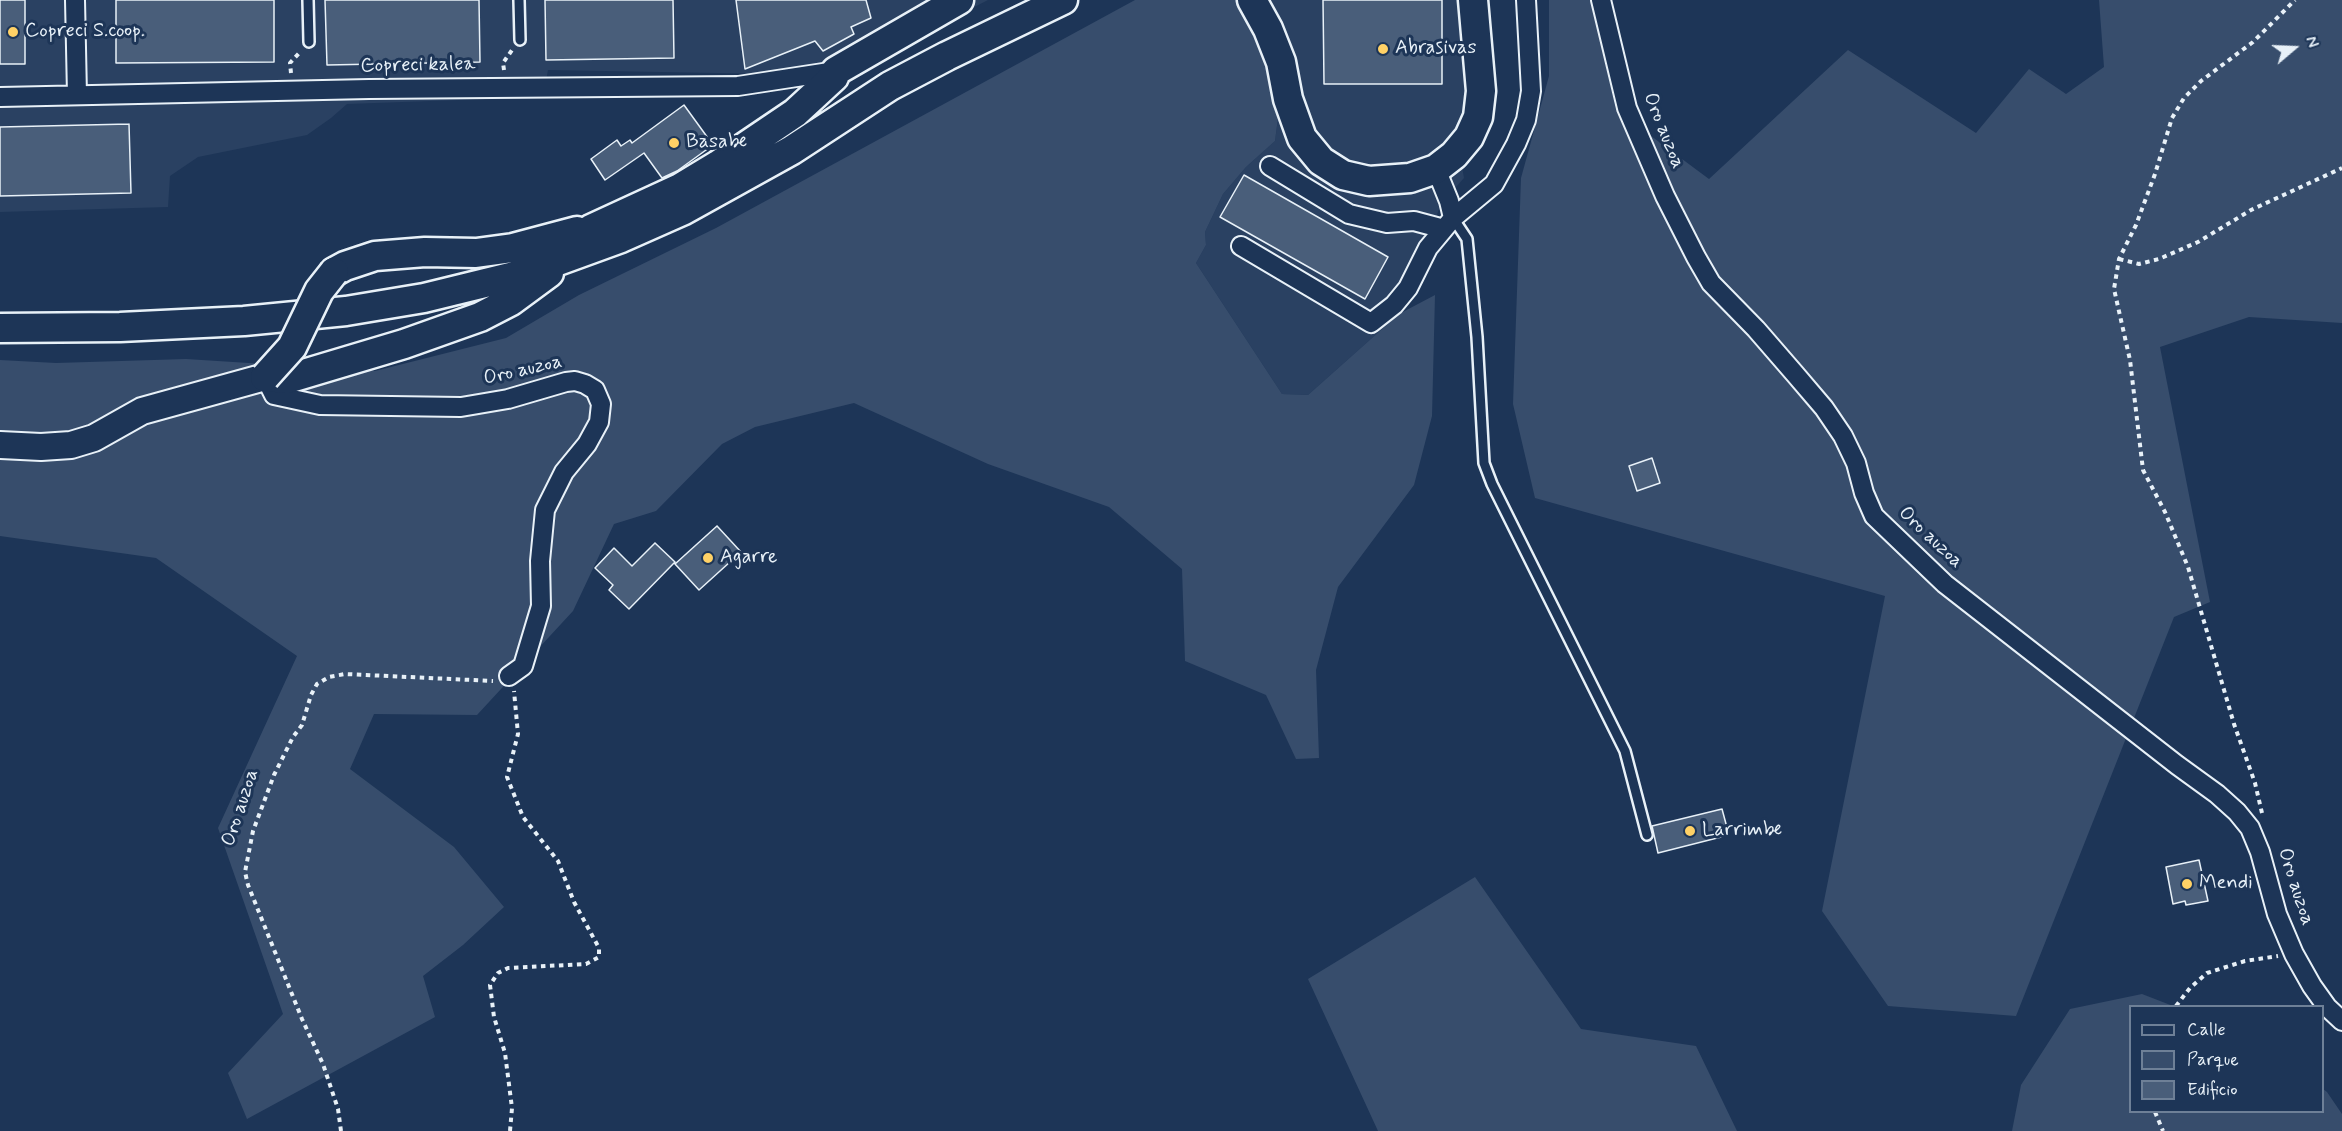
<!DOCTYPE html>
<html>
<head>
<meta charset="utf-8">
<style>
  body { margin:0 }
  #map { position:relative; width:2342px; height:1131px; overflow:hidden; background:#1d3557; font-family:Mynerve,sans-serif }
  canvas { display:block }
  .legend { position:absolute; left:2129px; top:1005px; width:195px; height:108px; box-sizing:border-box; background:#1d3557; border:2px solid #6e8097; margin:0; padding:8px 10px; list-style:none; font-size:18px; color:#e8f1f8 }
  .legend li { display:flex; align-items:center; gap:12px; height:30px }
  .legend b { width:30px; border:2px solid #6e8097 }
  .north { position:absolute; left:2264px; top:18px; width:60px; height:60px; -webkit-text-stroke:4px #1d3557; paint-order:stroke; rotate:71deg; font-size:16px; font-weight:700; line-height:24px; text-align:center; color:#e8f1f8 }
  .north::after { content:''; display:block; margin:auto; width:21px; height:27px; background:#e8f1f8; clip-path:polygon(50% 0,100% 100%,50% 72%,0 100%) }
</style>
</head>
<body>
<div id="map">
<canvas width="2342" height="1131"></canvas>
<ul class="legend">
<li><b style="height:8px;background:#1d3557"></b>Calle</li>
<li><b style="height:16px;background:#374d6c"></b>Parque</li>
<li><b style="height:16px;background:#495e7a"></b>Edificio</li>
</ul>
<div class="north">N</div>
</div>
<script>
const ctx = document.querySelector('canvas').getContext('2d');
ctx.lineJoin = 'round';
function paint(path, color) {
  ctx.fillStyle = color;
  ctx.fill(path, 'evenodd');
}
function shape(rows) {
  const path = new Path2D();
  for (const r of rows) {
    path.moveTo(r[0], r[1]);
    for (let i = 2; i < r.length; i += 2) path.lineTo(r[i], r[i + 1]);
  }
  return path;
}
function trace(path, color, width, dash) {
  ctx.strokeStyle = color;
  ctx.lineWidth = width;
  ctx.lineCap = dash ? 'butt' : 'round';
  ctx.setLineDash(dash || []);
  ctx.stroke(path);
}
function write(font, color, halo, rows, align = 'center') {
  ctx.font = font + ' Mynerve,sans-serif';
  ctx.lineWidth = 6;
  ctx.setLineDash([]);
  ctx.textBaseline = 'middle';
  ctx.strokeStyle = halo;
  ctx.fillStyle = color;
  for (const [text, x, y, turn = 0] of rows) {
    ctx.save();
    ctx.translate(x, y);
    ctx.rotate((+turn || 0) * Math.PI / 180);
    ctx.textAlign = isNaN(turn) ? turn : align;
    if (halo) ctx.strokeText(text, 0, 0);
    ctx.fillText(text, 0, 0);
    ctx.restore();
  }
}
const built = shape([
  [0,0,988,0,947,21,874,63,852,81,773,74,548,70,543,97,347,104,331,118,307,135,198,157,170,176,168,207,0,212],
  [1237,0,1460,0,1469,90,1468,115,1457,138,1464,178,1441,204,1399,314,1308,395,1282,394,1196,263,1206,245,1205,232,1223,194,1246,167,1275,141,1278,119,1265,58,1255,30]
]);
const green = shape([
  [1135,0,1237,0,1255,30,1265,58,1278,118,1275,141,1246,167,1223,194,1205,232,1206,245,1196,263,1282,394,1308,395,1399,314,1435,295,1432,416,1414,485,1338,587,1316,670,1319,758,1296,759,1266,695,1185,661,1182,569,1109,507,988,464,854,403,755,427,722,444,656,511,614,524,573,611,477,715,374,714,350,769,454,847,504,907,463,945,423,976,435,1017,247,1119,228,1073,283,1014,218,828,297,656,156,558,0,536,0,360,56,363,186,359,375,371,506,338,579,295,716,228],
  [1549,0,1591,0,1616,110,1709,179,1848,50,1976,133,2029,69,2066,94,2104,67,2099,0,2342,0,2342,323,2249,317,2160,347,2210,602,2174,617,2016,1016,1888,1006,1822,911,1885,596,1535,498,1513,404,1521,178,1549,76],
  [1475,877,1581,1029,1696,1046,1737,1131,1378,1131,1308,979],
  [2142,994,2173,1006,2130,1006,2130,1112,2322,1112,2323,1089,2327,1092,2342,1114,2342,1131,2012,1131,2021,1085,2070,1009]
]);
const building = shape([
  [0,0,25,0,25,64,0,64,0,0],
  [116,0,274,0,274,62,116,63,116,0],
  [325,0,479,0,480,62,327,65,325,0],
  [545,0,673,0,674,58,546,60,545,0],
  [736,0,866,0,871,18,851,27,854,34,823,51,815,41,745,69,736,0],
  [1323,0,1442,0,1442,84,1324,84,1323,0],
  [684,105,713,145,677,171,662,178,644,153,605,180,591,159,617,140,621,146,630,140,632,143,684,105],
  [129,124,131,193,0,196,0,127,129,124],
  [1244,175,1388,257,1365,299,1220,217,1244,175],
  [1652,458,1660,483,1637,491,1629,466,1652,458],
  [717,526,741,552,699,590,675,564,717,526],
  [655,543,675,562,629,609,609,590,613,585,595,568,614,548,632,566,655,543],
  [1722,809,1729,835,1658,853,1652,826,1722,809],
  [2199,860,2208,901,2186,905,2185,901,2173,904,2166,867,2199,860]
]);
const path = shape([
  [504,70,503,63,512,50],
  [291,73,290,63,301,51],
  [2119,259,2139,264,2159,259,2198,242,2251,210,2342,168],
  [2262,813,2255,783,2234,724,2188,567,2165,512,2143,470,2130,360,2114,289,2119,259,2136,225,2155,174,2172,118,2184,98,2201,81,2253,42,2295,0],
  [2176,1006,2190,988,2207,973,2245,961,2278,956],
  [2155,1112,2163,1131],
  [341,1131,338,1109,323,1064,302,1019,248,885,245,872,253,831,274,775,293,737,302,725,311,695,317,684,329,677,345,674,493,681],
  [510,1131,512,1108,505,1053,494,1017,490,985,498,973,508,968,586,964,599,957,599,948,574,902,558,861,523,817,507,777,518,734,514,691]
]);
const lane = shape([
  [308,0,309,42],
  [519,0,520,40],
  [1453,218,1467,239,1477,337,1484,463,1492,484,1625,751,1647,835]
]);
const street = shape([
  [75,0,77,95],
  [1601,0,1627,108,1665,196,1696,257,1711,283,1756,329,1795,374,1824,408,1843,436,1856,463,1864,493,1874,516,1945,584,2177,765,2217,794,2237,812,2250,828,2260,852,2277,914,2294,954,2312,986,2327,1007,2342,1021],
  [0,97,369,89,738,86,836,71],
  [1270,166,1349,214,1387,223,1414,221,1444,229],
  [1436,169,1449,201,1453,218],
  [1241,246,1371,323,1394,305,1408,288,1428,248,1453,218,1494,184,1516,144,1526,120,1531,91,1526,0],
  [265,377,274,395,320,405,461,407,508,399,566,382,575,381,585,384,595,390,601,404,599,422,587,444,564,472,545,510,540,561,541,606,523,666,509,676]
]);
const secondary = shape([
  [0,445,41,447,71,445,94,438,142,411,265,377]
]);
const primary = shape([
  [1252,0,1268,29,1281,62,1288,99,1302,138,1321,161,1343,175,1369,181,1410,178,1436,169,1454,155,1469,137,1478,117,1481,91,1473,0],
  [560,247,591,229,680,188,718,165,795,113,834,77,836,71,959,0],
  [334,272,345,266,375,256,425,252,476,253,513,248,577,231],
  [0,328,120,327,244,321,346,311,424,298,522,274,621,238,682,211,792,150,890,86,947,56,1063,0],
  [265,377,287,379,404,344,480,317,511,301,549,273]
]);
const primaryBridge = shape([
  [265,377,292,347,319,291,334,272]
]);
const markers = [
  [13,32,6,"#ffd166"],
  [1383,49,6,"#ffd166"],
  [674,143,6,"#ffd166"],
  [708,558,6,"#ffd166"],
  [1690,831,6,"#ffd166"],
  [2187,884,6,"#ffd166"]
];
const poiNames = [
  ["Copreci S.coop.",25,32],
  ["Abrasivas",1395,49],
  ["Basabe",686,143],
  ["Agarre",720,558],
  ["Larrimbe",1702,831],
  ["Mendi",2199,884]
];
const streetNames = [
  ["Copreci kalea",418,66,-1],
  ["Oro auzoa",1663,131,68],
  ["Oro auzoa",523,371,-13],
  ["Oro auzoa",1930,538,43],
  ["Oro auzoa",241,808,-72],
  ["Oro auzoa",2295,887,72]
];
paint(built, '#2a4162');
paint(green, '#374d6c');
paint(building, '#495e7a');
trace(building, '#e8f1f8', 1.5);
trace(lane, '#e8f1f8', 14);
trace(street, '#e8f1f8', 22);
trace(secondary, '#e8f1f8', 30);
trace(primary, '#e8f1f8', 33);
trace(path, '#e8f1f8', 4, [4.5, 4.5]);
trace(lane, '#1d3557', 9);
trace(street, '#1d3557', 18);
trace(secondary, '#1d3557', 26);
trace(primary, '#1d3557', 28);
trace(primaryBridge, '#e8f1f8', 33, []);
trace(primaryBridge, '#1d3557', 28);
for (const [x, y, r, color] of markers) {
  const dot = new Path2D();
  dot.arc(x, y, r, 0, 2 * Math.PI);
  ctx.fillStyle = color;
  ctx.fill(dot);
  trace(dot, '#1d3557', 2);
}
write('20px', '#e8f1f8', '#1d3557', poiNames, 'left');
write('20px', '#e8f1f8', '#1d3557', streetNames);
</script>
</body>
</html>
